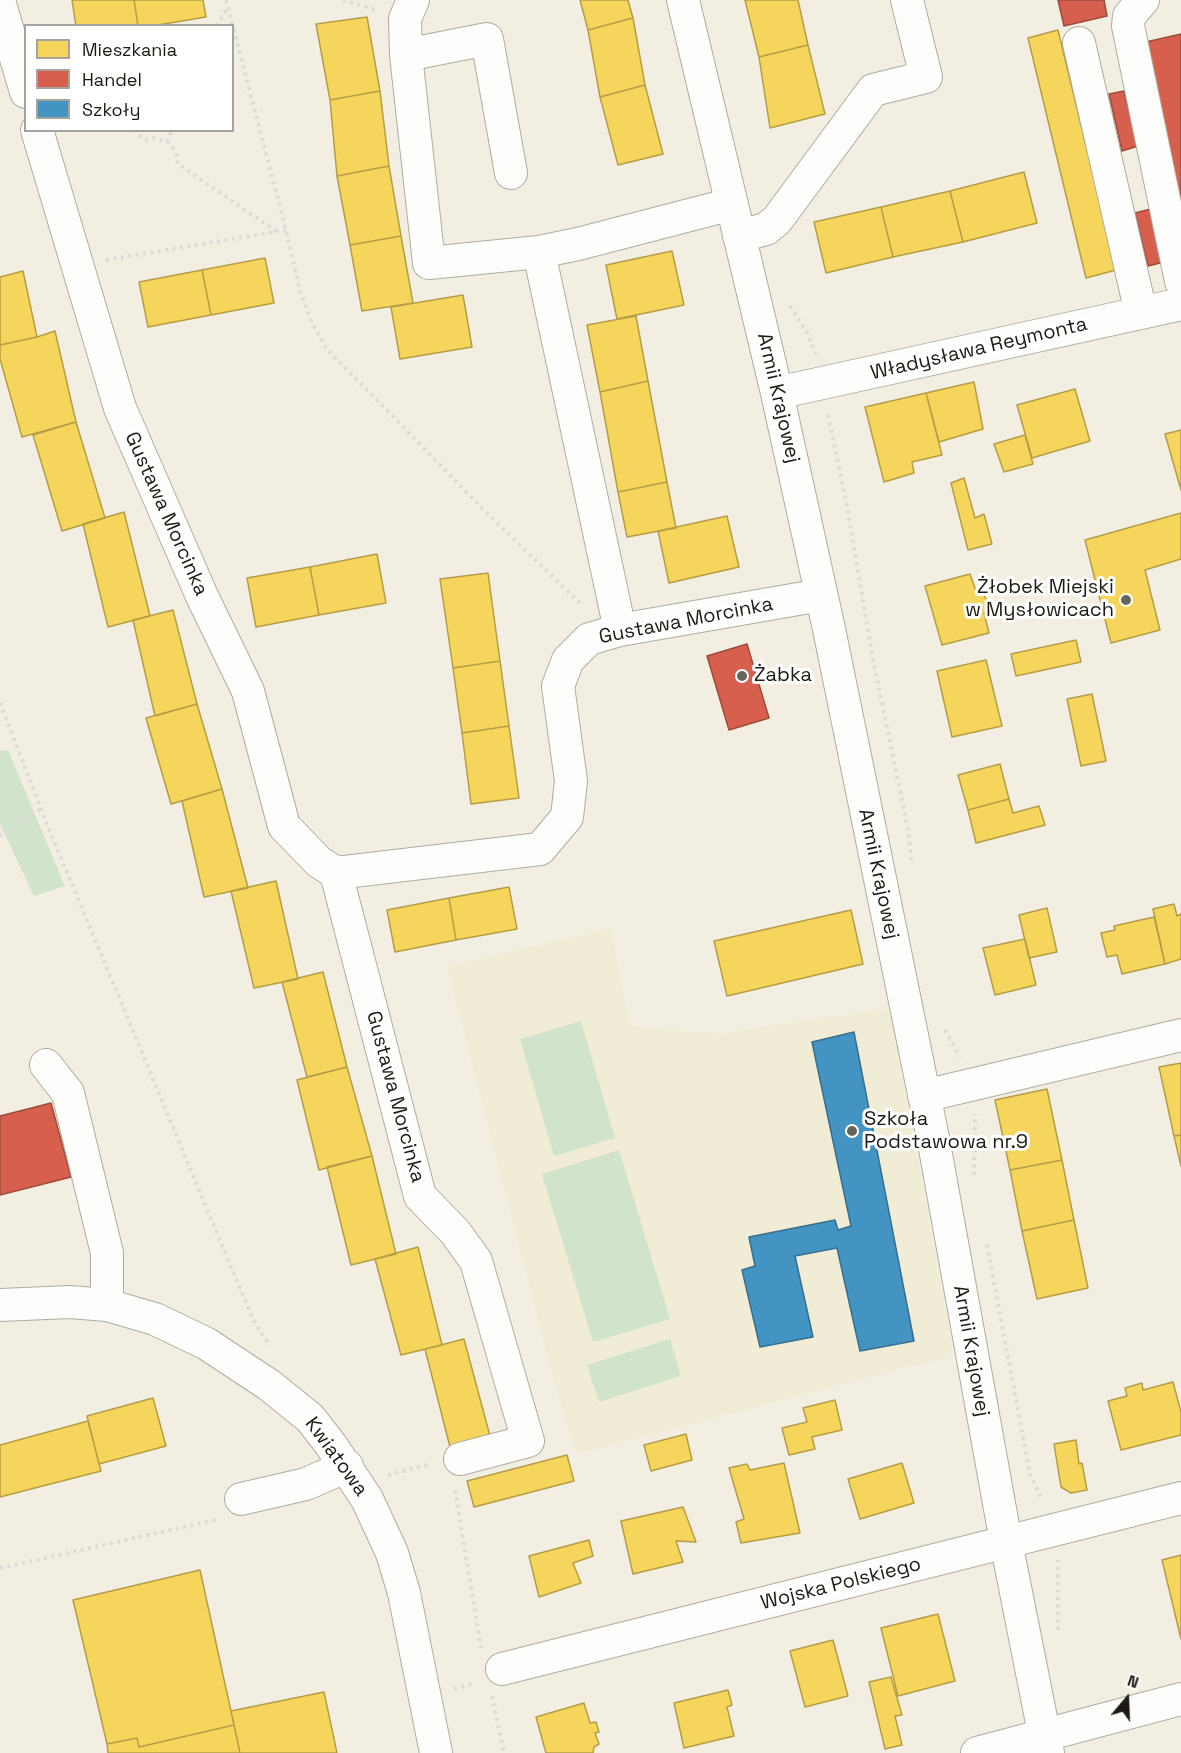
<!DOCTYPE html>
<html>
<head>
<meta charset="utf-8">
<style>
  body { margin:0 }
  #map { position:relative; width:1181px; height:1753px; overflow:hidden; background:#f2efe2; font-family:"Space Grotesk",sans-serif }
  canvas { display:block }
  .legend { position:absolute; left:24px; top:24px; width:210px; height:108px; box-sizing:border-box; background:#fff; border:2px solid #a4a3a0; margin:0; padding:8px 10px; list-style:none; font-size:18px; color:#1c1a12 }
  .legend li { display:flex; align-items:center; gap:12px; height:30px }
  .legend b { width:30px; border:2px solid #a4a3a0 }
  .north { position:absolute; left:1097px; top:1669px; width:60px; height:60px; -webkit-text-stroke:4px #fff; paint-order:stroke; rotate:19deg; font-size:16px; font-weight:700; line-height:24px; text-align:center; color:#1c1a12 }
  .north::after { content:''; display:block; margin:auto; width:21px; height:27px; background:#1c1a12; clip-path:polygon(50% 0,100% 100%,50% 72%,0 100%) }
</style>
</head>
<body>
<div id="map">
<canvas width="1181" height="1753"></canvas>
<ul class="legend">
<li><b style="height:16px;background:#f6d55c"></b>Mieszkania</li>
<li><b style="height:16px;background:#d6604d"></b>Handel</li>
<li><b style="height:16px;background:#4393c3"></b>Szkoły</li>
</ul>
<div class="north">N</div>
</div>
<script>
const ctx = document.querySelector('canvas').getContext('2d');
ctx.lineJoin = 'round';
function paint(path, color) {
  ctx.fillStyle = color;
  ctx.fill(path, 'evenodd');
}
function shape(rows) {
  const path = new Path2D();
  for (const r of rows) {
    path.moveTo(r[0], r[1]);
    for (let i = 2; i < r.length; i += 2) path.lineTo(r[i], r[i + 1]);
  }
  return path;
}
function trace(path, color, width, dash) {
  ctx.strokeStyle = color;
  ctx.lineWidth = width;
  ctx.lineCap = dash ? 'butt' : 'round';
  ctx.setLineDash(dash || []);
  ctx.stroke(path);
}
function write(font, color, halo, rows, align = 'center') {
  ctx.font = font + ' "Space Grotesk",sans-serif';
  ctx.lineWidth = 6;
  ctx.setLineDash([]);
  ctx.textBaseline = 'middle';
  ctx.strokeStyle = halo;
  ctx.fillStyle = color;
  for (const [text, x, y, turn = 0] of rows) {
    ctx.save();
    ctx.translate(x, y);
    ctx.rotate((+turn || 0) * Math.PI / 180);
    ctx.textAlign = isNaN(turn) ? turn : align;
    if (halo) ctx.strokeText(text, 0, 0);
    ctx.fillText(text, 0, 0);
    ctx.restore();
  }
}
const built = shape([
  [611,928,630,1026,716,1034,890,1008,953,1351,947,1357,576,1454,552,1374,447,967]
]);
const green = shape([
  [8,750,65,886,34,896,0,824,0,751],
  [581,1021,615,1138,554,1156,520,1039],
  [619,1150,670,1319,593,1342,542,1174],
  [670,1339,681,1376,599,1402,587,1365]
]);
const homes = shape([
  [72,0,134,0,138,26,76,26,72,0],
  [134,0,203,0,206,17,152,26,138,26,134,0],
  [580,0,628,0,633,18,588,30,580,0],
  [745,0,798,0,808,45,759,57,745,0],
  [367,17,380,91,330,100,316,24,367,17],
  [633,18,645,85,600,97,588,30,633,18],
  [1058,30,1116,270,1086,278,1028,38,1058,30],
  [808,45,825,114,770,128,759,57,808,45],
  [645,85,663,154,618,165,600,97,645,85],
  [380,91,389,166,337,176,330,100,380,91],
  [389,166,401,236,350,245,337,176,389,166],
  [1024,172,1037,223,963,242,950,191,1024,172],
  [950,191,963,242,893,257,881,207,950,191],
  [881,207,893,257,826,273,814,222,881,207],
  [401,236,413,303,362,311,350,245,401,236],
  [672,251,684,305,617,319,606,265,672,251],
  [265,258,274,303,211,315,202,270,265,258],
  [202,270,211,315,148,327,139,282,202,270],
  [23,271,37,337,0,345,0,277,23,271],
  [463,295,472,347,400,359,391,307,463,295],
  [636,316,648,381,600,392,587,325,636,316],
  [55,331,76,422,22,437,0,359,0,345,37,337,55,331],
  [648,381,667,482,618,492,600,392,648,381],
  [974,382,983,429,939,442,926,393,974,382],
  [1075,389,1090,441,1032,458,1017,405,1075,389],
  [926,393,942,455,912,462,914,473,884,482,865,407,926,393],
  [76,422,105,518,62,531,33,435,76,422],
  [1181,430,1181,490,1165,434,1181,430],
  [1025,435,1033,464,1004,472,994,444,1025,435],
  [964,478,975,518,984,514,992,544,968,550,951,483,964,478],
  [667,482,676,528,627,537,618,492,667,482],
  [124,512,150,616,108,627,83,524,124,512],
  [1181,513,1181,559,1145,570,1160,630,1111,643,1085,540,1181,513],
  [727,516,739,567,669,583,658,531,727,516],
  [377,554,386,603,319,615,310,567,377,554],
  [310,567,319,615,256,627,247,578,310,567],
  [488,573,500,661,453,668,440,579,488,573],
  [970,574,977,594,984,594,989,609,984,613,989,633,942,645,925,586,970,574],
  [173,610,197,704,155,716,133,620,173,610],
  [1076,640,1081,662,1016,676,1011,654,1076,640],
  [986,660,1002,726,952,737,937,671,986,660],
  [500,661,509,726,462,733,453,668,500,661],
  [1092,694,1106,761,1081,766,1067,699,1092,694],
  [197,704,222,789,171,804,146,718,197,704],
  [509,726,519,798,471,804,462,733,509,726],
  [1000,764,1009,799,968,810,958,775,1000,764],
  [222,789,248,888,204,897,182,801,222,789],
  [1009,799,1013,813,1039,806,1045,825,976,843,968,810,1009,799],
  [276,881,298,979,254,988,231,891,276,881],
  [509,887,517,929,456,940,449,898,509,887],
  [449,898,456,940,395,952,387,910,449,898],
  [1174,904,1177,916,1181,914,1181,959,1165,964,1153,909,1174,904],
  [1047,908,1057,952,1029,958,1019,915,1047,908],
  [851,910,863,964,727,996,714,941,851,910],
  [1154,917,1165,964,1122,974,1117,955,1107,957,1101,933,1115,930,1114,926,1154,917],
  [1025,939,1036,985,995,995,983,948,1025,939],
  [323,972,347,1067,307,1077,282,982,323,972],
  [1181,1063,1181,1135,1174,1136,1159,1067,1181,1063],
  [347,1067,372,1156,319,1170,297,1080,347,1067],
  [1047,1089,1062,1160,1010,1170,995,1100,1047,1089],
  [1181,1135,1181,1166,1174,1136,1181,1135],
  [372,1156,396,1254,351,1265,327,1167,372,1156],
  [1062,1160,1074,1220,1022,1231,1010,1170,1062,1160],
  [1074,1220,1088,1288,1037,1299,1022,1231,1074,1220],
  [418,1247,442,1345,401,1355,375,1259,418,1247],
  [464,1339,490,1436,450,1447,425,1349,464,1339],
  [1173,1382,1181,1412,1181,1435,1121,1450,1108,1401,1127,1396,1125,1388,1142,1383,1143,1390,1173,1382],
  [153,1398,166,1446,99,1464,87,1416,153,1398],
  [835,1400,842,1430,812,1437,815,1449,789,1455,782,1428,807,1422,803,1408,835,1400],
  [88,1421,101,1471,0,1497,0,1445,88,1421],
  [686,1434,692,1460,651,1471,644,1445,686,1434],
  [1076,1440,1079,1464,1082,1463,1087,1490,1071,1493,1061,1487,1054,1444,1076,1440],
  [567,1455,574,1481,474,1507,467,1481,567,1455],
  [784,1463,800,1533,741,1543,736,1522,744,1519,729,1468,747,1464,750,1470,784,1463],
  [902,1463,914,1503,860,1519,848,1479,902,1463],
  [683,1507,696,1542,676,1541,683,1562,633,1574,621,1521,683,1507],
  [589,1540,593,1556,573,1563,581,1583,539,1597,529,1556,589,1540],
  [1181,1555,1181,1639,1162,1560,1181,1555],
  [200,1570,234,1725,139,1747,137,1738,107,1744,73,1600,200,1570],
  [938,1614,955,1681,898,1696,881,1628,938,1614],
  [833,1640,848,1696,805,1707,790,1651,833,1640],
  [891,1677,902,1715,895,1716,902,1745,885,1749,869,1682,891,1677],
  [728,1690,732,1705,727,1707,734,1736,684,1748,674,1703,728,1690],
  [324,1692,337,1753,240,1753,231,1711,324,1692],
  [584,1703,590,1723,596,1722,599,1732,595,1733,599,1744,594,1747,593,1753,546,1753,536,1717,584,1703],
  [234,1725,240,1753,108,1753,107,1744,137,1738,139,1747,234,1725]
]);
const shops = shape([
  [1058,0,1104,0,1107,16,1064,26,1058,0],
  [1181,34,1181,204,1146,42,1181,34],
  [1124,91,1138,146,1122,151,1109,94,1124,91],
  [1151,209,1164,262,1148,266,1135,213,1151,209],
  [747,644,769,718,729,730,707,656,747,644],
  [51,1103,71,1177,0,1195,0,1116,51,1103]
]);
const schools = shape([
  [854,1032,914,1341,860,1351,837,1248,795,1256,813,1337,760,1347,742,1270,755,1266,749,1237,835,1220,838,1230,851,1226,812,1042,854,1032]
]);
const path = shape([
  [226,0,286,230,300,291,311,321,326,348,486,512,582,605],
  [343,0,377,10],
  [217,26,227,8],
  [134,130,144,140,154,138,167,142,176,152,178,164,276,231],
  [167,142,172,130],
  [106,260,286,230],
  [790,306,806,331,816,354],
  [828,415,847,506,873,659,908,830,912,864],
  [0,703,47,824,241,1291,254,1321,270,1346],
  [0,836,42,808],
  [945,1030,960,1057],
  [974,1175,975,1114],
  [987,1245,1030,1474,1042,1500],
  [388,1475,430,1464],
  [455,1490,481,1648],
  [0,1568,220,1519],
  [1058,1630,1058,1560],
  [454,1689,476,1683],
  [492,1696,504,1753]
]);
const minor = shape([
  [413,0,405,19,406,55,429,263,539,252,578,244,732,204],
  [683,0,777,393,829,629,934,1143,1006,1542,1048,1753],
  [1143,0,1129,16,1128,26,1181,281],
  [0,4,26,92],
  [1079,43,1141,313],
  [406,55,487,39,511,173],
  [37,130,120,408,201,594,248,691,284,826,319,862,336,873,540,849,567,817,571,781,558,686,568,660,589,639,620,630,821,595],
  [739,236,766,229,777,220,873,90,926,77,907,0],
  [539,252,620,630],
  [777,393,1181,304],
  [336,873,420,1196,455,1232,476,1261,528,1441,460,1459],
  [46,1065,68,1093,107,1253,107,1305],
  [924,1096,1181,1035],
  [0,1305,70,1302,107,1305,155,1319,207,1344,269,1385,310,1418,331,1445,367,1499,392,1553,404,1593,436,1753],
  [241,1499,306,1484,347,1466],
  [502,1669,1181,1498],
  [977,1753,1181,1699]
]);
const markers = [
  [1126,600,6,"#67655b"],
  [742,676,6,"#67655b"],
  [852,1131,6,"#67655b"]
];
const streetNames = [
  ["Władysława Reymonta",979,349,-13],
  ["Armii Krajowej",778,398,77],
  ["Gustawa Morcinka",166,514,66],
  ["Gustawa Morcinka",686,621,-11],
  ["Armii Krajowej",878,874,78],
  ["Gustawa Morcinka",395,1097,75],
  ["Armii Krajowej",971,1351,80],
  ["Kwiatowa",336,1457,54],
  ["Wojska Polskiego",841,1584,-14]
];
const poiNames = [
  ["Żłobek Miejski",1114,588,"right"],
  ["w Mysłowicach",1114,611,"right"],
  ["Żabka",754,676],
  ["Szkoła",864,1120],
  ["Podstawowa nr.9",864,1143]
];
paint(built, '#f1ecd5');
paint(green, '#d2e3cb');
paint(homes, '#f6d55c');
trace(homes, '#b59d46', 1.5);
paint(shops, '#d6604d');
trace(shops, '#9e4b3b', 1.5);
paint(schools, '#4393c3');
trace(schools, '#376f8e', 1.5);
trace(minor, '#aeaca2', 34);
trace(path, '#dcdbd8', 4, [3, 4.5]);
trace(minor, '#fdfdfb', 32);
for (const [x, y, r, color] of markers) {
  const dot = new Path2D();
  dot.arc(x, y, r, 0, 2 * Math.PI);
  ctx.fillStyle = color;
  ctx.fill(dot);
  trace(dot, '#fff', 2);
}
write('20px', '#1c1a12', '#fff', streetNames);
write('20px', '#1c1a12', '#fff', poiNames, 'left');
</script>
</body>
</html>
